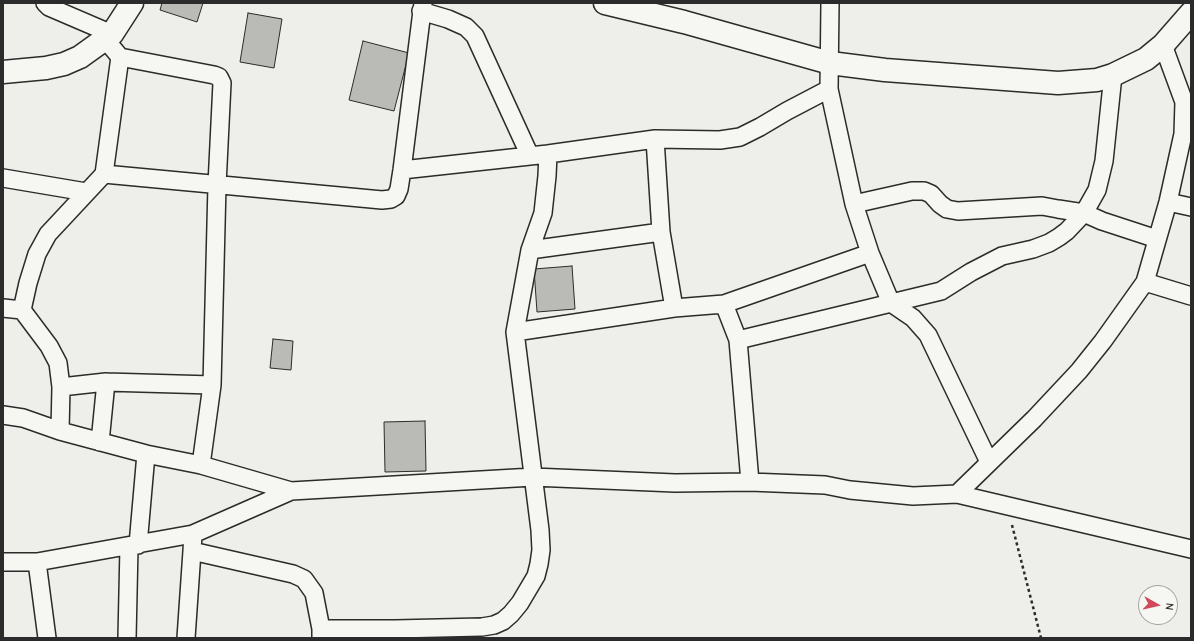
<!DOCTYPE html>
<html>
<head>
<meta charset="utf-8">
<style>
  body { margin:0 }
  #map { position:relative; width:1194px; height:641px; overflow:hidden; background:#eeeeea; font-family:"Comic Neue",sans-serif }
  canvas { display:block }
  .frame { position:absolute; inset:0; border:4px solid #2b2b2b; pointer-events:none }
  .north { position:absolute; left:1138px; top:585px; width:40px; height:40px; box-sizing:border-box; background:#f6f6f2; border:1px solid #a5a5a2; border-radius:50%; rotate:98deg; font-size:11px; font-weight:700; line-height:16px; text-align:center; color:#2b2b2b }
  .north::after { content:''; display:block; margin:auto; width:14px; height:18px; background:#d1495b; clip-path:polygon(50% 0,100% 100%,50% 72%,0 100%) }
</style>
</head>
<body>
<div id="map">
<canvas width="1194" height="641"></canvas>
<div class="frame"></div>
<div class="north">N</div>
</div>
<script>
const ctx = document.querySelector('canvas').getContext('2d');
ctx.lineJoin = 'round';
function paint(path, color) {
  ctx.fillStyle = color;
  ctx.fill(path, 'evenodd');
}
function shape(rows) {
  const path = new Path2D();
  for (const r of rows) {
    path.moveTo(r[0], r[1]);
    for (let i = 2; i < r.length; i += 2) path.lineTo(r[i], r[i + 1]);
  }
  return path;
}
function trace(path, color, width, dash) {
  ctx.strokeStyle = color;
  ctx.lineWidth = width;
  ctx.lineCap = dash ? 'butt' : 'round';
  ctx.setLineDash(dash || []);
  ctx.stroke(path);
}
const building = shape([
  [162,3,203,3,197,22,160,10,162,3],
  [248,13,282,19,274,68,240,62,248,13],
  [363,41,409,53,394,111,349,100,363,41],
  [572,266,575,309,537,312,534,269,572,266],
  [273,339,293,341,291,370,270,368,273,339],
  [425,421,426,471,385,472,384,422,425,421]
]);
const path = shape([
  [1012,525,1041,638]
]);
const street = shape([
  [45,3,49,7,112,34],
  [830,3,829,89,854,204,870,253,891,303,913,318,928,335,989,462],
  [421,11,448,19,466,27,475,36,530,156],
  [105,39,120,57,214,75,219,77,222,83,217,185,212,385,201,465],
  [402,170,548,154,655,139,720,140,740,137,760,127,787,111,829,89],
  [104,174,120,57],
  [3,178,86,192],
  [1168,202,1191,207],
  [854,204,912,191,924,191,931,194,940,204,947,209,958,211,1042,206,1058,209,1084,213,1102,221,1157,239],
  [661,232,674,308],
  [530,250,661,232,655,139],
  [1145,282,1191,296],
  [724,304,738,340],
  [3,308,22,310,28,283,37,254,48,234,104,174,382,200,391,199,396,196,399,189,402,170,423,3],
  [22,310,49,346,58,363,61,387,60,431],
  [515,332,674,308,724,304,870,253],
  [61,387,106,382,212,385],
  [3,415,23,418,60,431,146,454,201,465,291,491],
  [100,442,106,382],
  [750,482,738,340,941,291,971,272,1002,256,1033,249,1049,243,1059,237,1067,231,1084,213,1097,190,1104,161,1113,75],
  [957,494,1034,419,1079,371,1103,341,1145,282,1168,202,1183,134,1184,102,1163,45],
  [193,534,192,551,293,574,304,579,314,593,321,629,321,638],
  [138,545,146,454],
  [3,562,37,562,193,534,291,491,533,477,675,483,750,482,825,485,850,490,913,496,957,494,1191,549],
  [37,562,47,638],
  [321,629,395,629,482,627,494,625,503,621,511,614,520,603,536,576,539,564,541,550,540,530,515,332,530,250,543,213,547,176,548,154],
  [127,638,129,547],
  [186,638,192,551]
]);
const secondary = shape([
  [605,3,684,22,830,63,885,70,1058,83,1097,80,1113,75,1146,59,1163,45,1191,13],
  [3,72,46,68,64,64,80,57,112,34,132,3]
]);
paint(building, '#babab7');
trace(building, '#2b2b2b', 1);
trace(street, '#2b2b2b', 20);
trace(secondary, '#2b2b2b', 25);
trace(path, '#2b2b2b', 2.5, [3, 3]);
trace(street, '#f6f6f2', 17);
trace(secondary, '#f6f6f2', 22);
</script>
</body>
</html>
